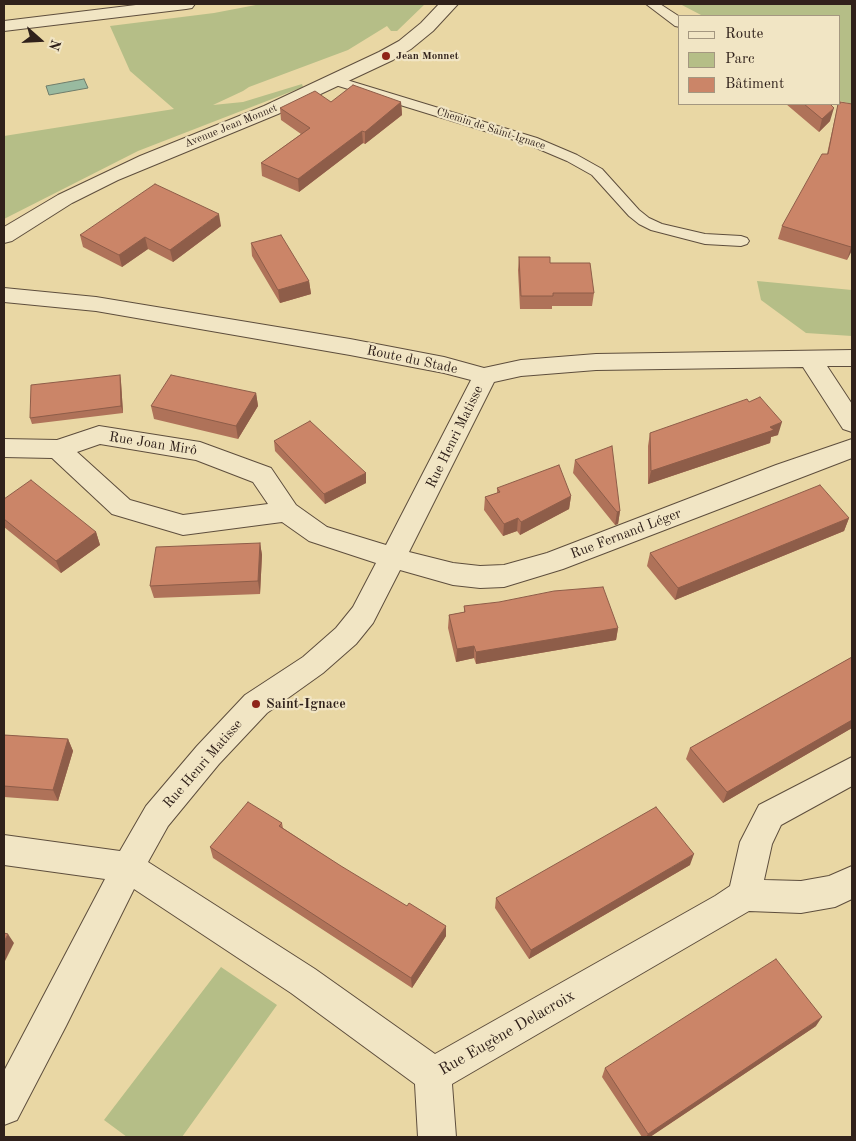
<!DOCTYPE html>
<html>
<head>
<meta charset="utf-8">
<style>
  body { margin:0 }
  #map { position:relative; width:856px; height:1141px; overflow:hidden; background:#e9d7a4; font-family:"Old Standard TT",serif }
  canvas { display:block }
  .frame { position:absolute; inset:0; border:5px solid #30211b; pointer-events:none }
  .legend { position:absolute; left:678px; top:15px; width:162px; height:90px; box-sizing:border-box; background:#f1e5c4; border:1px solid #a49780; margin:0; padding:6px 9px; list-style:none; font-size:15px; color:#30211b }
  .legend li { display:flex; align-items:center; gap:10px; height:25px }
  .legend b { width:25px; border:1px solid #a49780 }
  .north { position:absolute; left:15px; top:15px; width:50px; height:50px; -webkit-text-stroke:4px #f1e5c4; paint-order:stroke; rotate:109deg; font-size:14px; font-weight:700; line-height:20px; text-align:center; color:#30211b }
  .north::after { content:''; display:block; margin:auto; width:18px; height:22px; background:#30211b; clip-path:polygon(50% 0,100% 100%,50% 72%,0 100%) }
</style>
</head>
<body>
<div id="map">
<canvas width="856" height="1141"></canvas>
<div class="frame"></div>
<ul class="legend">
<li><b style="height:6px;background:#f1e5c4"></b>Route</li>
<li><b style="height:14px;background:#b5be87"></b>Parc</li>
<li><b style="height:14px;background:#cb8568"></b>Bâtiment</li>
</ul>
<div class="north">N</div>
</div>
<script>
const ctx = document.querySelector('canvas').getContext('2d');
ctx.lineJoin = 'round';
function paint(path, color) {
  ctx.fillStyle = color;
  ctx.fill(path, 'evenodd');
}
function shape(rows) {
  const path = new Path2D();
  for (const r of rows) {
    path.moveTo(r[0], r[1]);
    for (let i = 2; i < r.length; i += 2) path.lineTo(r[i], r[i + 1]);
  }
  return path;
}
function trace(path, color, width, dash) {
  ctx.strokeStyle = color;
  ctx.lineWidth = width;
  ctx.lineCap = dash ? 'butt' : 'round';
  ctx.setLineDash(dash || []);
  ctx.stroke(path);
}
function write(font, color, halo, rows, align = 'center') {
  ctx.font = font + ' "Old Standard TT",serif';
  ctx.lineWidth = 4.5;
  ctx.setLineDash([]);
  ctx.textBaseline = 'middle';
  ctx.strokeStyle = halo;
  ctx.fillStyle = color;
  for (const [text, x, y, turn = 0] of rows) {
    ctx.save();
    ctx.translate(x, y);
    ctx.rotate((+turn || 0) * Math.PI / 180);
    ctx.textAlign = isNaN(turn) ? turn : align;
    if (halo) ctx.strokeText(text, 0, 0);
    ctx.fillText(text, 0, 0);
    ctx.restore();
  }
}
const green = shape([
  [261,4,425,4,397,31,391,31,387,26,348,50,249,87,243,91,213,105,243,102,302,84,303,87,138,151,4,219,4,136,174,109,130,71,110,26,214,13],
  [680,4,852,4,852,104,840,101,840,16,703,16],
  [757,281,852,290,852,336,806,333,761,300],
  [221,967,277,1005,182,1137,127,1137,104,1120]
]);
const water = shape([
  [84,79,88,88,49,95,46,86,84,79]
]);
const lane = shape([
  [646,4,660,4,680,17,680,27,675,26,646,4],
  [337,77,537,138,577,155,602,169,639,210,649,218,662,224,705,234,741,236,747,238,749,241,747,244,741,246,705,244,651,230,639,224,629,216,592,175,567,161,527,144,332,84,330,81,332,78,337,77]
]);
const street = shape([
  [144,4,195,4,192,8,186,9,4,31,4,21,144,4],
  [439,4,458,4,433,31,411,49,393,60,278,114,118,180,72,203,12,241,4,243,4,227,58,195,140,156,264,106,379,52,399,41,421,23,439,4],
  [4,288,96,297,350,339,444,357,484,368,521,360,596,354,852,350,852,366,827,366,852,404,852,432,843,429,803,367,596,370,521,376,494,382,409,552,453,563,480,566,504,565,547,553,776,465,852,439,852,458,563,569,504,587,480,588,453,585,400,570,373,623,356,644,323,673,267,713,219,764,168,826,148,862,315,969,435,1054,715,896,730,886,740,842,759,805,852,757,852,786,781,825,772,844,764,880,801,881,829,876,852,866,852,899,835,907,801,913,749,911,452,1084,456,1137,418,1137,415,1084,291,993,134,889,66,1026,17,1120,4,1125,4,1071,105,879,4,865,4,835,120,851,146,806,197,746,245,695,303,657,336,628,353,607,376,563,309,541,282,522,183,535,112,514,52,458,4,457,4,439,57,440,99,426,200,442,271,468,296,505,327,527,386,545,471,380,444,373,350,355,96,311,4,302,4,288],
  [100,444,196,460,253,482,268,504,183,515,130,500,77,452,100,444]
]);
const wall = shape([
  [331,102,401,102,402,115,365,144,363,143,299,192,262,176,261,163,301,134,281,120,280,108],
  [786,104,830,104,830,121,819,132],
  [838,104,852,104,852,252,851,252,847,260,778,239,782,226,827,154],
  [221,226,173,262,148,249,122,267,83,247,80,235],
  [251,243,309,281,311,294,280,303,252,256],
  [519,257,550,263,594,293,592,306,552,306,552,309,520,309,518,270],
  [120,375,121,382,123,413,32,424,30,418],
  [256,393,258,406,238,439,154,419,151,406],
  [650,433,778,435,771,437,770,443,648,484,648,446],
  [274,441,366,473,366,483,325,504,275,451],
  [575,460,620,511,618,524,615,525,573,473],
  [497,488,571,496,569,509,520,535,517,531,503,536,484,510,485,497,497,493],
  [4,499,96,532,100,545,61,573,4,527],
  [849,518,844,531,675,600,647,566,650,553],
  [260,543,262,555,260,594,154,598,150,586],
  [464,606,618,628,616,640,476,664,474,658,456,662,448,628,449,615,464,612],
  [852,657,852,728,723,803,686,759,690,748],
  [4,735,68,739,73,751,58,801,4,797],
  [282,823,283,828,446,936,412,988,213,858,210,847],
  [690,865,529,959,495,908,496,898],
  [816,1026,650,1137,642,1137,602,1077,605,1068]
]);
const shadedWall = shape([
  [401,102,402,115,365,144,365,132],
  [834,108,830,121,819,132,822,119],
  [362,131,363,143,299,192,298,179],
  [219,214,221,226,173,262,170,250],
  [145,237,148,249,122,267,119,255],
  [852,245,851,252,847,260,851,247],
  [309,281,311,294,280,303,278,290],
  [120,375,121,382,123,413,121,406],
  [256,393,258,406,238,439,236,426],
  [782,422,778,435,771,437,770,443,648,484,651,471],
  [366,473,366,483,325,504,324,494],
  [571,496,569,509,520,535,521,522],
  [620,511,618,524,615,525,617,512],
  [518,518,517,531,503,536,504,524],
  [849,518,844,531,675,600,678,588],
  [96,532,100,545,61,573,56,561],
  [260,543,262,555,260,594,258,581],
  [618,628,616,640,476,664,476,652],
  [474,646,474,658,456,662,457,649],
  [852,720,852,728,723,803,727,792],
  [68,739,73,751,58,801,53,790],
  [694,854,690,865,529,959,531,950],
  [446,926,446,936,412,988,411,978],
  [8,934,14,943,4,963,4,942],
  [822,1017,816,1026,650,1137,646,1137,648,1134]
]);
const building = shape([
  [353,85,401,102,365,132,362,131,298,179,261,163,310,128,280,108,315,91,331,102,353,85],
  [840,102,852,104,852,245,851,247,782,226,822,154,828,154,838,104,840,104,840,102],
  [804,104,830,104,834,108,822,119,804,104],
  [155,184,219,214,170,250,145,237,119,255,80,235,155,184],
  [281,235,309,281,278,290,251,243,281,235],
  [519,257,550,257,550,263,590,263,594,293,553,293,553,296,521,296,519,257],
  [120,375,121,406,30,418,31,385,120,375],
  [171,375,256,393,236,426,151,406,171,375],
  [760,397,782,422,770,427,774,430,651,471,650,433,747,399,749,402,760,397],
  [310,421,366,473,324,494,274,441,310,421],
  [612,446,620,511,617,512,575,460,612,446],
  [559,465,571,496,521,522,518,518,504,524,485,497,500,492,497,488,559,465],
  [31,480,96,532,56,561,4,519,4,499,31,480],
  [820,485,849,518,678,588,650,553,820,485],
  [260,543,258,581,150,586,156,547,260,543],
  [603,587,618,628,476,652,474,646,457,649,449,615,465,612,464,606,499,602,554,591,603,587],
  [852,657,852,720,727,792,690,748,852,657],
  [4,735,68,739,53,790,4,786,4,735],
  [248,802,282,823,279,826,341,866,407,906,409,903,446,926,411,978,210,847,248,802],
  [656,807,694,854,531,950,496,898,656,807],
  [4,933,8,934,4,942,4,933],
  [776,959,822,1017,648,1134,605,1068,776,959]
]);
const markers = [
  [386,56,5,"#8f2418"],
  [256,704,5,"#8f2418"]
];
const farPoinames = [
  ["Jean Monnet",396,56]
];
const farStreetnames = [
  ["Avenue Jean Monnet",231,126,-22],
  ["Chemin de Saint-Ignace",491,129,18]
];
const streetNames = [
  ["Route du Stade",412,360,12],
  ["Rue Henri Matisse",455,437,-64],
  ["Rue Joan Mirô",153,444,9],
  ["Rue Fernand Léger",626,534,-21],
  ["Rue Henri Matisse",203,764,-49]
];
const poiNames = [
  ["Saint-Ignace",266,704]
];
const nearStreetnames = [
  ["Rue Eugène Delacroix",507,1033,-30]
];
paint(green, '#b5be87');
paint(water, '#99baa0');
trace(water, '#6f7d6b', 1);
trace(lane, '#5e4e3d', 2);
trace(street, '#5e4e3d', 2);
paint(lane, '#f1e5c4');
paint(street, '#f1e5c4');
paint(wall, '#af7259');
paint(shadedWall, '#8e5d49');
paint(building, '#cb8568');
trace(building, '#8e5d49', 1);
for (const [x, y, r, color] of markers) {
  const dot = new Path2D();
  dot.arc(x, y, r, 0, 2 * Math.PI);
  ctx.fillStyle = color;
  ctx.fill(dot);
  trace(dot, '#f1e5c4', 2);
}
write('bold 11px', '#30211b', '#f1e5c4', farPoinames, 'left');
write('11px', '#30211b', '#f1e5c4', farStreetnames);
write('14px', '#30211b', '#f1e5c4', streetNames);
write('bold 14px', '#30211b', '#f1e5c4', poiNames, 'left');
write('16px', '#30211b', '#f1e5c4', nearStreetnames);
</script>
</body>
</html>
